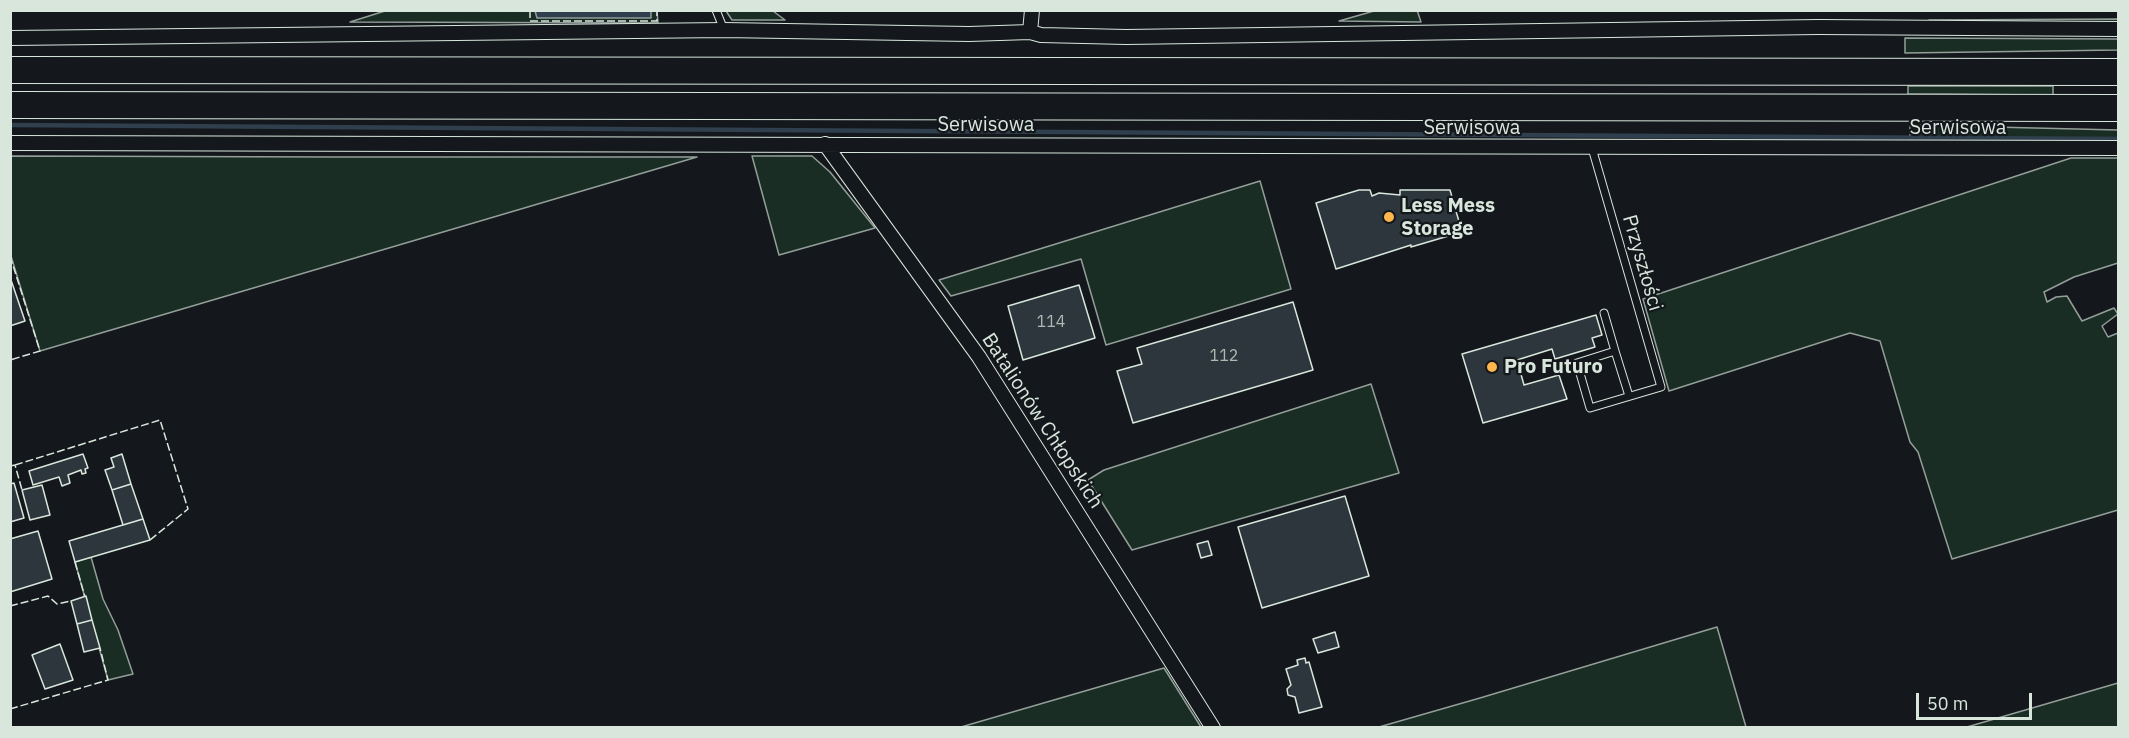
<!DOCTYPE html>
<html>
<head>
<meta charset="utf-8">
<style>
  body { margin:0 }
  #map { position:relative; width:2129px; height:738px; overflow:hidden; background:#14181c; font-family:"IBM Plex Sans",sans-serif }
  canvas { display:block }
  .frame { position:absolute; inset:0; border:12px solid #d8e6dc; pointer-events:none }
  .scale { position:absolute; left:1916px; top:693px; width:116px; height:27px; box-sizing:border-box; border:3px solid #d8e6dc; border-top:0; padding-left:8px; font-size:18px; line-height:21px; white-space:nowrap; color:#d8e6dc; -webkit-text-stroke:4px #14181c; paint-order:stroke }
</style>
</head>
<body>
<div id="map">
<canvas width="2129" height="738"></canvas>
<div class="frame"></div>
<div class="scale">50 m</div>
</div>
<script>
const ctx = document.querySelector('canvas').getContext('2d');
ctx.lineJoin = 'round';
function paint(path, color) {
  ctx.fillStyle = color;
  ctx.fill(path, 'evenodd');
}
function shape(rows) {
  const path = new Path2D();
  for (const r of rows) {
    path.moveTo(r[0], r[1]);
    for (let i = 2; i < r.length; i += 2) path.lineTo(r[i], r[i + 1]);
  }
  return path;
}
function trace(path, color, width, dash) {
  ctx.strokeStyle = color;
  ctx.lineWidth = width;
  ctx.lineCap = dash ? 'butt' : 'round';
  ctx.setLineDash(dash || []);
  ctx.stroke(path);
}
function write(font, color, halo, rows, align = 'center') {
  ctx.font = font + ' "IBM Plex Sans",sans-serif';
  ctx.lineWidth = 4.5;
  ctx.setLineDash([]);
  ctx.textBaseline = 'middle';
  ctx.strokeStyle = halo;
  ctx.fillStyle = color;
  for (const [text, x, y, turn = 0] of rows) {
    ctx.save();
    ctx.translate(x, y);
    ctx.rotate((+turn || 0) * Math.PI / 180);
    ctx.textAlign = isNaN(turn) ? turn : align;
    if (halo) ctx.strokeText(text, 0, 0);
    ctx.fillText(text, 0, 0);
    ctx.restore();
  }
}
const green = shape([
  [388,10,657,11,658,23,350,22,388,10],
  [1417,10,1421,22,1339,21,1374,11,1417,10],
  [726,11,773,11,785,20,732,20,726,11],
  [2118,19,2118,25,1929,20,2118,19],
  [1905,38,2118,39,2118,50,1905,53,1905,38],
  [1908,86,2053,86,2053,95,1908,94,1908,86],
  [1910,125,2118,130,2118,142,1910,143,1910,125],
  [11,156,335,157,697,157,40,351,11,256,11,156],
  [752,156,812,156,830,172,875,228,779,255,752,156],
  [2071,158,2118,158,2118,263,2074,277,2044,292,2047,302,2056,297,2067,296,2082,321,2114,308,2118,314,2102,326,2108,337,2118,333,2118,510,1952,559,1918,452,1910,442,1880,341,1850,333,1669,391,1643,299,2071,158],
  [1260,181,1291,289,1106,345,1081,259,951,296,939,280,1260,181],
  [1371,384,1399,473,1132,550,1088,480,1104,470,1371,384],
  [91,557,103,599,118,630,133,674,108,680,75,562,91,557],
  [1717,627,1746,727,1379,727,1480,698,1717,627],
  [1164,668,1201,727,961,727,1164,668],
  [2118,683,2118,727,1967,727,2118,683]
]);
const water = shape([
  [535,11,651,11,651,18,537,18,535,11]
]);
const stream = shape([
  [10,125,2118,139]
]);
const building = shape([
  [1359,190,1370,190,1372,196,1379,193,1400,195,1400,190,1450,190,1462,232,1411,247,1411,245,1336,269,1316,203,1359,190],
  [10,277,25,321,10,326,10,277],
  [1079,285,1095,338,1023,360,1008,306,1079,285],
  [1293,302,1313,370,1133,423,1117,371,1142,364,1137,348,1293,302],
  [1596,315,1602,335,1592,338,1595,347,1555,359,1552,349,1517,360,1524,385,1559,375,1567,399,1483,423,1462,354,1596,315],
  [83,454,88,468,85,469,86,473,82,474,81,470,68,475,70,483,62,486,59,477,33,485,29,471,83,454],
  [122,454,131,484,112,490,105,470,114,467,111,458,122,454],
  [14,483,24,518,10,522,10,484,14,483],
  [131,484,143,519,123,525,112,490,131,484],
  [42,485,50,515,30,520,22,490,42,485],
  [1345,496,1369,576,1262,608,1238,527,1345,496],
  [143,519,150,540,75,562,69,541,143,519],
  [38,531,52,579,10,592,10,539,38,531],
  [1208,541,1212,555,1201,558,1197,544,1208,541],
  [86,596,92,620,77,624,71,601,86,596],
  [92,620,100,648,84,652,77,624,92,620],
  [1335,632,1339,647,1318,653,1313,639,1335,632],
  [60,644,73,680,45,689,32,655,60,644],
  [1305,658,1306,663,1309,662,1322,707,1299,713,1295,697,1288,695,1287,689,1291,685,1286,669,1298,665,1297,660,1305,658]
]);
const lane = shape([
  [716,10,724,30],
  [1592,148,1661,387,1590,408,1577,363,1615,351,1629,396],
  [1604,313,1615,351]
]);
const street = shape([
  [1030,32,1032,10],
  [10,38,724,30,969,34,1030,32,1041,35,1126,37,1818,27,2118,29],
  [10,143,2118,148],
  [825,144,979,357,1213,728]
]);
const highway = shape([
  [10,70,2118,72],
  [10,105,2118,108]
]);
const fence = shape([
  [530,10,530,21,657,21,657,10],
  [10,256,40,351,10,360],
  [15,465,160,420,188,509,150,540],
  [10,466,15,465,22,490],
  [75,562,85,597],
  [10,606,48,596,57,604,71,601],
  [10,709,108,680,100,648]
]);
const markers = [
  [1389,217,6,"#ffb74d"],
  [1492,367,6,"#ffb74d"]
];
const numberNames = [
  ["114",1051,322],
  ["112",1224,356]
];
const streetNames = [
  ["Serwisowa",986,125],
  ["Serwisowa",1472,128],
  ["Serwisowa",1958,128],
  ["Przyszłości",1642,263,74],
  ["Batalionów Chłopskich",1042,421,57]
];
const poiNames = [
  ["Less Mess",1401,206],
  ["Storage",1401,229],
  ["Pro Futuro",1504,367]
];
paint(green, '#1a2d24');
trace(green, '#939e99', 1.5);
paint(water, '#2f3f4d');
trace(water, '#939e99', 1.5);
trace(stream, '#2f3f4d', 4.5);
paint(building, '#2c363c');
trace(building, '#d8e6dc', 1.5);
trace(lane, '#d8e6dc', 9);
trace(street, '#d8e6dc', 16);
trace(highway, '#d8e6dc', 28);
trace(lane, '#14181c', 7);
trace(street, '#14181c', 14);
trace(highway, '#14181c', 26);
trace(fence, '#d8e6dc', 1.5, [8, 3]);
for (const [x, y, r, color] of markers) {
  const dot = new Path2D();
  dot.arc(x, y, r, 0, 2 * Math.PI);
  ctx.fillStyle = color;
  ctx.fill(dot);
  trace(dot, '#14181c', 2);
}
write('16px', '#adbab4', null, numberNames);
write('20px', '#d8e6dc', '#14181c', streetNames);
write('bold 20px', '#d8e6dc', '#14181c', poiNames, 'left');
</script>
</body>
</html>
